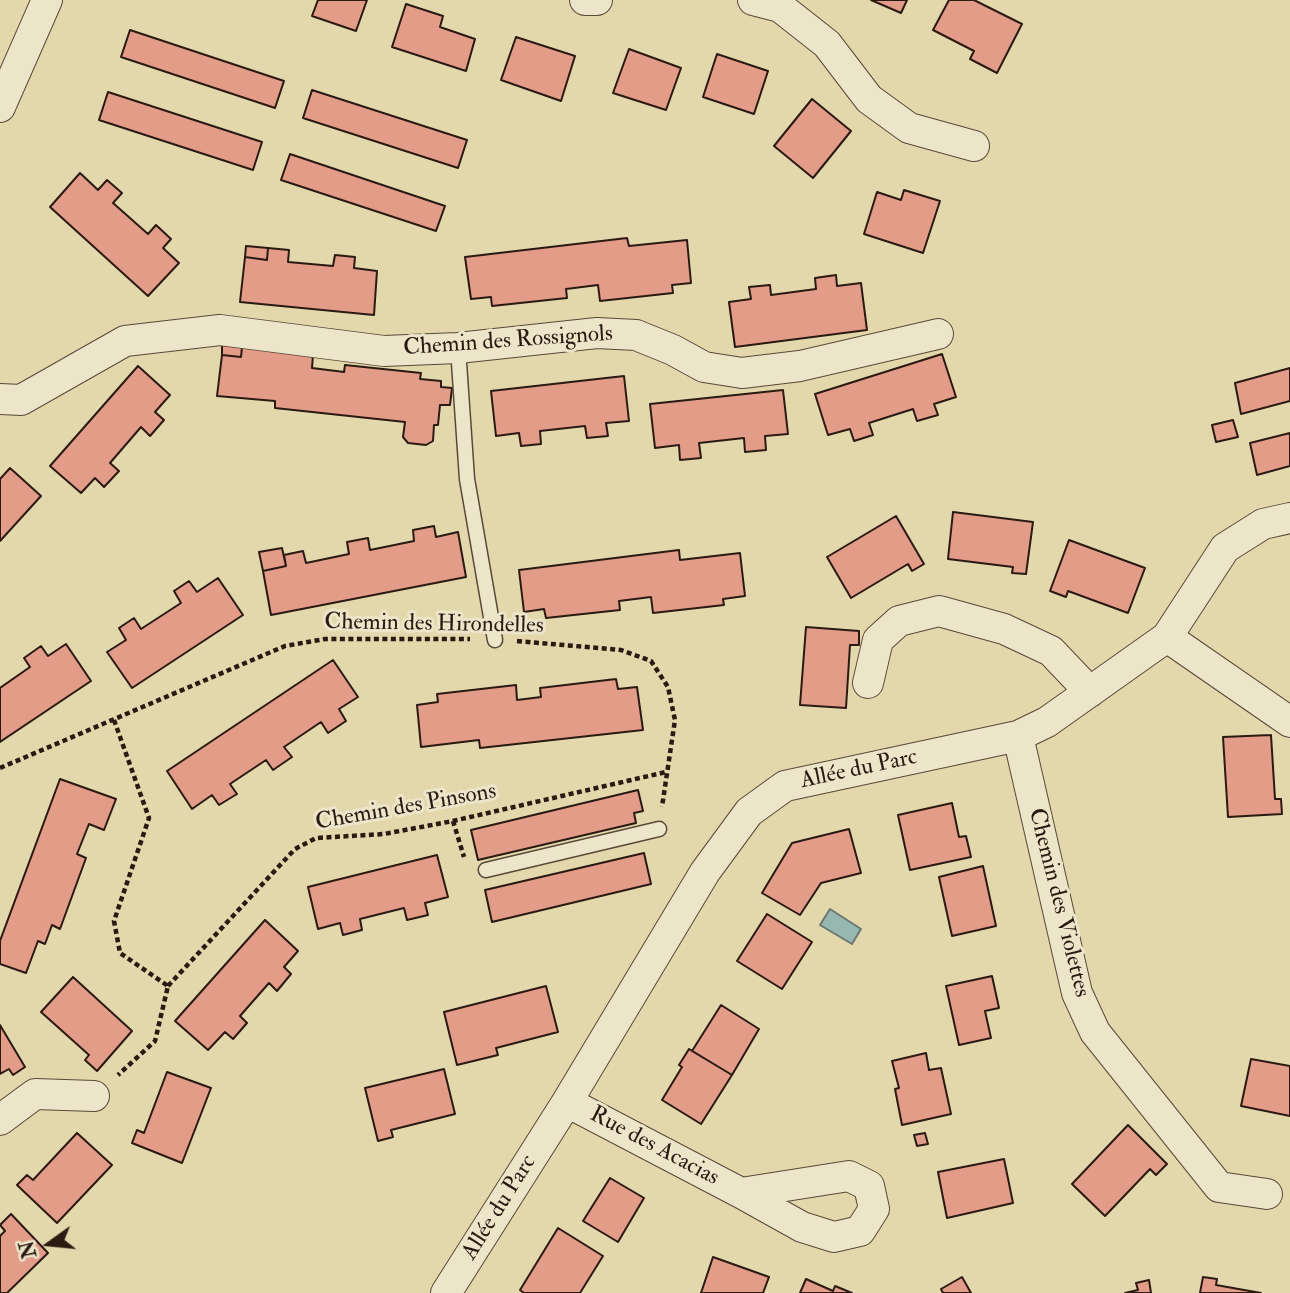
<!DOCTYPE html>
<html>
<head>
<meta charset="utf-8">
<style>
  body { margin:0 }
  #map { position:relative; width:1290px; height:1293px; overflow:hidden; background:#e3d7ac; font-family:"IM FELL Double Pica",serif }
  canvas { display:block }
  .north { position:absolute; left:14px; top:1209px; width:70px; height:70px; -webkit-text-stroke:5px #ede5c9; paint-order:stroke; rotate:255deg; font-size:19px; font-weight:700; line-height:28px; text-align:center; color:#2a1a12 }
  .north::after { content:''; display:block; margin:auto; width:24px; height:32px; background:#2a1a12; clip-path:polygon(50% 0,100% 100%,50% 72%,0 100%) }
</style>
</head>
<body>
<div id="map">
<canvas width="1290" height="1293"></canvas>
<div class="north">N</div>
</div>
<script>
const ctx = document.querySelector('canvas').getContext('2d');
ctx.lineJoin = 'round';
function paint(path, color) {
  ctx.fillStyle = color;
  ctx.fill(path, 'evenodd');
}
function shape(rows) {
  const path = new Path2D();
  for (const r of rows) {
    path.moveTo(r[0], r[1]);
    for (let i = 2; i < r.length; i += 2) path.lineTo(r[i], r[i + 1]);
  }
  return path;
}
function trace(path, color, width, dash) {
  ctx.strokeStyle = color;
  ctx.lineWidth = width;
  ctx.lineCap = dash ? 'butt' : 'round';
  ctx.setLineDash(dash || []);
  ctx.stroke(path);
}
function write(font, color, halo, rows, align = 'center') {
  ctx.font = font + ' "IM FELL Double Pica",serif';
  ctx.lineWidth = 6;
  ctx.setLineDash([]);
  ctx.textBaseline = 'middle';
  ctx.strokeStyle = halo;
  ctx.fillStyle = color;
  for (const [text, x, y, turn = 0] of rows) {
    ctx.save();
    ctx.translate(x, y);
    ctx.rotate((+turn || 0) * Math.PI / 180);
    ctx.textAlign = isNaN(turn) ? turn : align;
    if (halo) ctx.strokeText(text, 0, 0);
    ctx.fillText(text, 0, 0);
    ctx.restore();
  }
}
const water = shape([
  [830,909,861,929,852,944,820,925,830,909]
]);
const building = shape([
  [318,0,367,0,356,31,312,16,318,0],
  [871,0,907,0,901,13,871,0],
  [949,0,974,0,1022,24,997,73,970,59,974,51,933,30,949,0],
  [406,4,443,16,440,27,475,39,466,71,392,47,406,4],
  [130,30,284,81,275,108,121,57,130,30],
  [516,37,575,56,561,101,501,80,516,37],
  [629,49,681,68,666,110,613,93,629,49],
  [717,54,768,71,754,114,703,97,717,54],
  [312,90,467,140,458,168,303,118,312,90],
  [108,92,262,142,253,170,99,120,108,92],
  [812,99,851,131,813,178,774,146,812,99],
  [290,154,445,206,436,231,281,180,290,154],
  [80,173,98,190,107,180,122,193,113,203,148,234,156,225,171,239,163,248,179,263,148,296,50,207,80,173],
  [904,190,940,201,923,253,864,234,877,192,901,200,904,190],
  [627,238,629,246,687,240,691,283,672,285,673,293,600,301,598,285,566,289,567,298,492,306,491,297,471,299,465,257,627,238],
  [246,246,268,248,267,260,245,257,246,246],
  [268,248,289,250,288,262,333,266,335,255,355,257,354,268,377,271,374,315,240,302,245,257,267,260,268,248],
  [836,275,837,286,861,283,867,330,735,347,729,302,751,299,749,287,770,285,771,295,816,289,815,278,836,275],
  [222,345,242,347,241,357,222,355,222,345],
  [242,347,313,355,312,368,344,372,345,365,421,373,420,379,441,381,441,387,452,388,450,405,440,405,438,425,434,425,433,441,426,445,408,443,403,437,405,422,275,408,275,401,217,396,222,355,241,357,242,347],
  [942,354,956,397,934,404,938,415,917,421,913,409,869,423,873,435,854,441,850,429,828,435,815,394,942,354],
  [138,366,170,395,155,412,164,420,150,436,141,427,110,463,119,471,104,487,95,478,81,493,50,466,138,366],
  [1290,368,1290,401,1241,414,1235,383,1290,368],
  [624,376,629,421,606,423,608,436,587,438,585,426,540,431,541,444,521,446,519,433,496,436,491,391,624,376],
  [783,390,788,434,765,436,766,450,745,452,744,438,699,443,701,458,680,460,679,445,655,448,650,404,783,390],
  [1233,420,1238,437,1216,442,1212,425,1233,420],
  [1290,433,1290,466,1257,475,1250,443,1290,433],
  [10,468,41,496,0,541,0,479,10,468],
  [953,512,1033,522,1026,574,1012,573,1013,567,948,559,953,512],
  [896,516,924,564,912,571,908,564,851,598,827,557,896,516],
  [434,526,436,537,458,532,466,577,271,615,263,571,286,566,284,555,303,551,306,563,349,554,347,542,368,538,370,550,414,541,413,530,434,526],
  [1069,540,1145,568,1128,613,1068,591,1066,597,1050,591,1069,540],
  [282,548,286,566,263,571,259,552,282,548],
  [679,550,680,560,740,553,745,596,723,599,724,605,653,613,651,597,619,601,620,610,546,618,544,609,524,612,519,570,679,550],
  [218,578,243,615,132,688,107,652,126,640,119,628,134,618,141,629,181,603,174,591,189,581,197,592,218,578],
  [806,627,859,631,859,645,850,645,846,708,800,705,806,627],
  [66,644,91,681,0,742,0,688,30,667,24,658,41,646,48,656,66,644],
  [333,660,358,697,339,709,346,721,328,733,321,722,284,747,292,757,273,770,266,760,230,784,237,794,219,805,212,795,192,809,167,771,333,660],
  [616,679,618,689,637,687,643,730,480,748,479,740,421,747,417,705,438,702,437,694,516,685,517,700,541,697,540,688,616,679],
  [1271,735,1275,799,1281,799,1282,814,1228,817,1223,737,1271,735],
  [60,779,116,799,104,830,89,824,77,854,86,858,60,929,52,925,45,944,38,941,26,973,0,964,0,941,60,779],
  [638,790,643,811,634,813,636,823,478,860,471,830,638,790],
  [952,803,959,837,966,836,971,857,910,870,898,815,952,803],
  [849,829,861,873,821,883,800,915,762,893,792,843,849,829],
  [644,853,651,884,492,922,485,890,644,853],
  [437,855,448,897,425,903,428,915,407,920,404,908,360,919,362,930,343,935,340,923,318,929,308,887,437,855],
  [983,866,996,926,952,936,939,877,983,866],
  [767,914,812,942,782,989,737,961,767,914],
  [265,920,298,951,284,967,291,974,277,991,269,983,240,1016,247,1023,233,1039,225,1032,208,1050,175,1021,265,920],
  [992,976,999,1008,985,1011,991,1038,959,1045,946,986,992,976],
  [73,977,132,1031,97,1071,85,1060,89,1055,41,1012,73,977],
  [546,986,558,1032,496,1048,498,1055,457,1065,444,1012,546,986],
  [721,1005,759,1029,732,1075,692,1051,721,1005],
  [0,1025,25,1067,13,1075,9,1069,0,1074,0,1025],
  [689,1049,732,1075,701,1124,662,1100,682,1067,679,1065,689,1049],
  [926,1053,929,1070,941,1068,951,1114,902,1125,895,1089,899,1088,892,1061,926,1053],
  [1251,1059,1290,1066,1290,1116,1241,1106,1251,1059],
  [444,1069,455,1114,391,1130,393,1137,378,1141,365,1088,444,1069],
  [167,1072,211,1088,182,1163,132,1143,137,1130,144,1133,167,1072],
  [1128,1125,1167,1164,1156,1175,1150,1169,1105,1216,1072,1184,1128,1125],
  [77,1133,112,1165,57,1223,17,1185,27,1175,33,1180,77,1133],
  [925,1133,928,1144,917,1146,914,1135,925,1133],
  [1004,1159,1013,1203,947,1218,938,1172,1004,1159],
  [610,1178,644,1198,618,1242,583,1221,610,1178],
  [11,1214,48,1253,7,1293,0,1293,0,1236,5,1231,0,1225,11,1214],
  [558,1228,603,1256,580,1293,524,1293,520,1290,558,1228],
  [713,1257,769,1277,763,1293,701,1293,713,1257],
  [962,1277,971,1293,943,1293,941,1289,962,1277],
  [1203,1277,1217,1279,1216,1285,1261,1293,1200,1293,1203,1277],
  [806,1279,833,1291,835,1286,852,1293,800,1293,806,1279],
  [1149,1280,1151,1293,1125,1293,1138,1290,1136,1283,1149,1280]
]);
const path = shape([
  [517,641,621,650,651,661,668,687,675,720,662,807],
  [114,720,149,818,114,921,120,953,168,986,155,1041,118,1075],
  [0,768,285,646,325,639,470,639],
  [453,821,464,857],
  [168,986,295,849,316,838,384,834,453,821,666,772]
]);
const lane = shape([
  [458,348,467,479,495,640],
  [486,870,659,829]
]);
const street = shape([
  [585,0,597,0],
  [753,0,780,7,827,44,869,99,909,128,974,146],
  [0,107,47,0],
  [0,399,21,400,125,341,220,330,384,351,458,348,597,333,636,335,673,350,704,367,742,373,800,366,938,334],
  [1167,637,1290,722],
  [868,683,878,640,899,621,939,611,1004,629,1051,651,1090,692],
  [1018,736,1077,993,1095,1032,1219,1187,1267,1194],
  [567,1102,741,1193,802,1227,834,1237,860,1231,874,1209,869,1186,849,1176,741,1193],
  [0,1120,35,1094,94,1096],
  [446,1293,567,1102,705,872,749,812,785,786,1018,736,1047,722,1167,637,1225,548,1263,524,1290,518]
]);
const streetNames = [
  ["Chemin des Rossignols",508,342,-4],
  ["Chemin des Hirondelles",434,625,1],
  ["Allée du Parc",859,770,-12],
  ["Chemin des Pinsons",406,808,-10],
  ["Chemin des Violettes",1058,903,76],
  ["Rue des Acacias",654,1147,28],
  ["Allée du Parc",500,1208,-58]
];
paint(water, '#96b8b1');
trace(water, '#6b7971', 2);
paint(building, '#e39c88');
trace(building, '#2a1a12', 2);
trace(lane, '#584938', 17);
trace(street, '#584938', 32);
trace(path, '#2a1a12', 4.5, [5, 3.5]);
trace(lane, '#ede5c9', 14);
trace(street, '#ede5c9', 30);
write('23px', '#2a1a12', '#ede5c9', streetNames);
</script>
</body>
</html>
